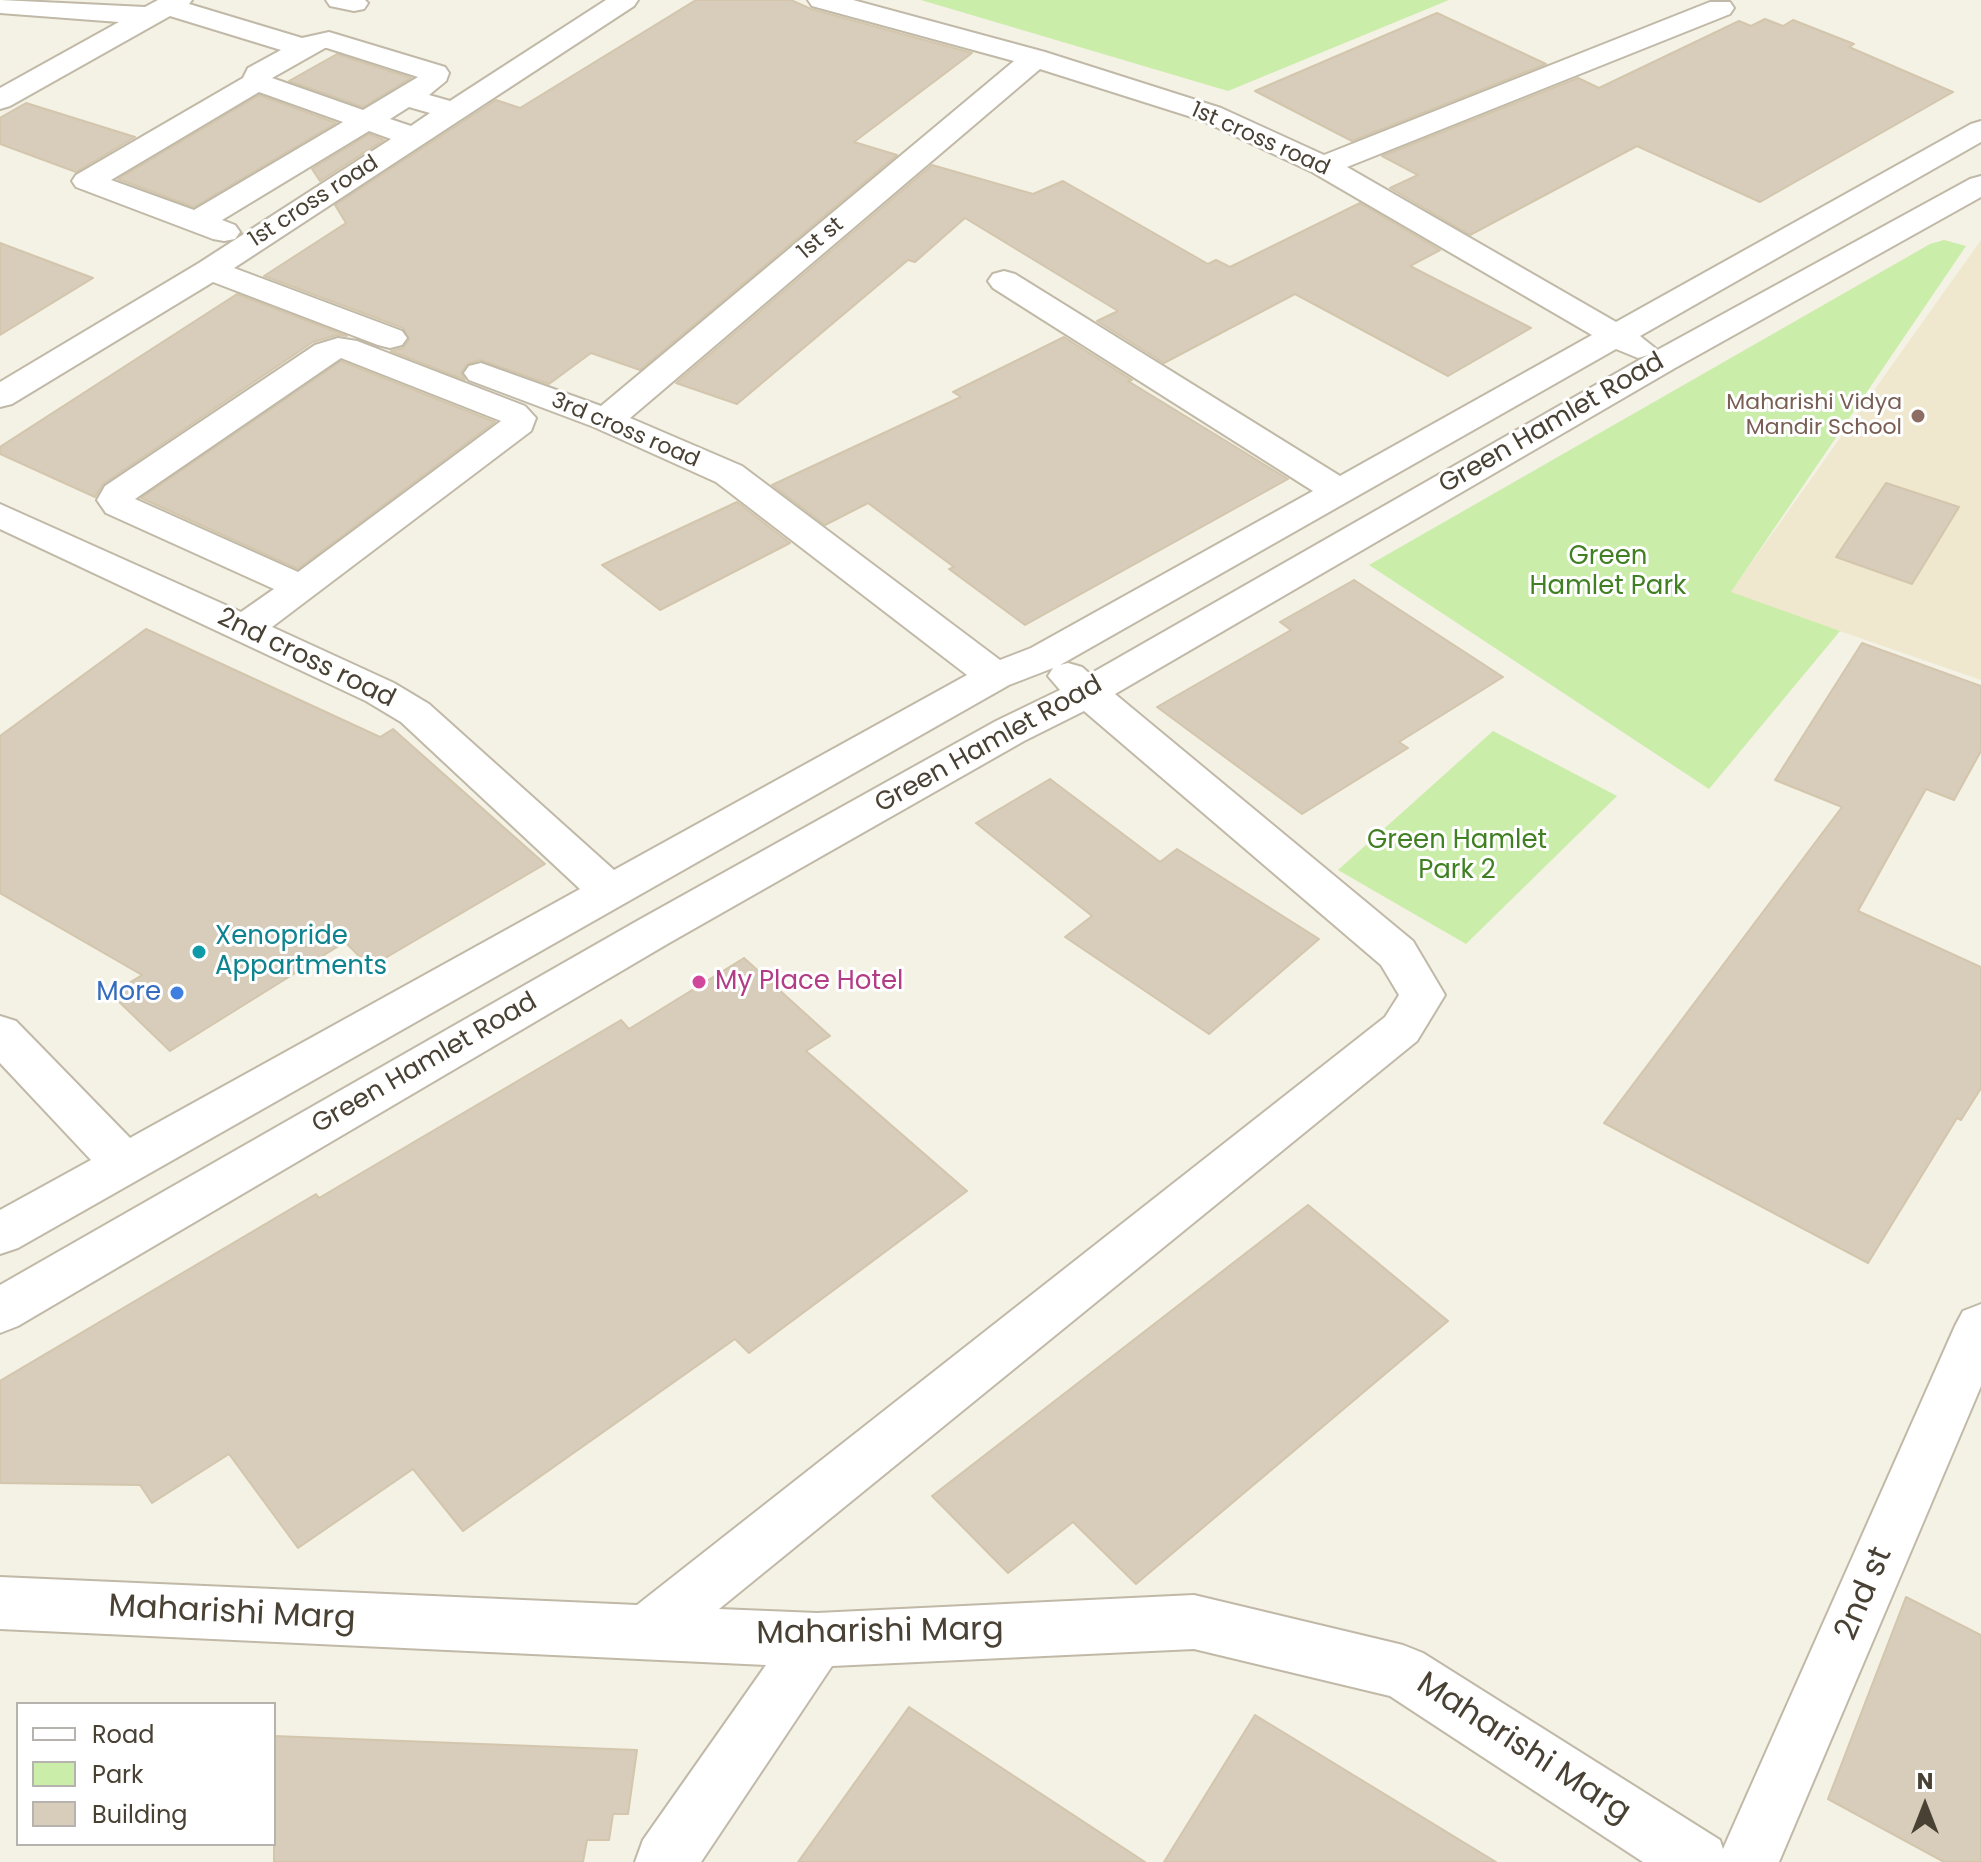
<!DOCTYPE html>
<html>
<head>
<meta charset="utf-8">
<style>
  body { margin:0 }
  #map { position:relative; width:1981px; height:1862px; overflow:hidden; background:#f4f1e5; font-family:Poppins,sans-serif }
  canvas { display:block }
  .legend { position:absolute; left:16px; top:1702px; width:260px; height:144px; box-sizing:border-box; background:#fff; border:2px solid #b6b3ae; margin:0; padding:10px 14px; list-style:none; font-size:24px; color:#484134 }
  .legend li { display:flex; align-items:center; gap:16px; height:40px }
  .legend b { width:40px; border:2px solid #b6b3ae }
  .north { position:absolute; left:1885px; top:1766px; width:80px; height:80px; -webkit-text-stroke:6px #fff; paint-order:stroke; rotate:0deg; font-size:22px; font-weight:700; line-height:32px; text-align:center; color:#484134 }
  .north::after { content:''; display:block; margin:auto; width:28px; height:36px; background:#484134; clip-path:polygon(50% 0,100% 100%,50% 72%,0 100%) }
</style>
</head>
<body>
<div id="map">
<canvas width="1981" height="1862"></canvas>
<ul class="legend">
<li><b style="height:10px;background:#fff"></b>Road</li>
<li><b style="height:22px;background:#cbedaa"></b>Park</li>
<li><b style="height:22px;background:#d7cdba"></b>Building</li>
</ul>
<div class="north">N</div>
</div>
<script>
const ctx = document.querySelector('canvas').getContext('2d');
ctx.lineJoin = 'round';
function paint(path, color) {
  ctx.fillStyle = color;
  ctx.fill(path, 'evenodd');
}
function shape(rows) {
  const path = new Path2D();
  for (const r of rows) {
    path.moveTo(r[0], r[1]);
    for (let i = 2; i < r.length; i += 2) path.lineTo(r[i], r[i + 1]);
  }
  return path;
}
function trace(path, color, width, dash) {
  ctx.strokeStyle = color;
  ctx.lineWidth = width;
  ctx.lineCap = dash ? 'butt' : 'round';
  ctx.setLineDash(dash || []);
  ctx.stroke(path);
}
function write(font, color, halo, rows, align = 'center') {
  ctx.font = font + ' Poppins,sans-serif';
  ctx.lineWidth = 6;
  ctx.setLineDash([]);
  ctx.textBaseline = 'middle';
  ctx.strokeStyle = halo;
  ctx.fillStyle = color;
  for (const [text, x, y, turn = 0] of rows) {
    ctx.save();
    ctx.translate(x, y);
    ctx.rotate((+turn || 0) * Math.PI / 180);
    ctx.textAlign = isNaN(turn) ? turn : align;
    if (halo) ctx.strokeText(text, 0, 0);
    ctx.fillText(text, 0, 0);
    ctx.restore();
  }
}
const education = shape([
  [1981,240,1981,680,1730,593]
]);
const green = shape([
  [921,0,1449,0,1228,91],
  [1944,240,1966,246,1731,592,1840,631,1709,789,1369,565,1930,244],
  [1493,731,1617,796,1466,944,1338,870]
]);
const building = shape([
  [696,0,791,0,811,9,972,53,854,142,897,155,640,370,591,353,549,384,480,360,467,364,461,373,465,380,391,351,403,348,409,340,403,328,264,276,346,223,335,205,496,100,520,108,696,0],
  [1437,13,1546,64,1352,141,1255,91,1437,13],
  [1765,19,1783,26,1793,20,1854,44,1849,47,1953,92,1760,202,1637,146,1470,235,1390,188,1418,175,1382,156,1578,78,1599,88,1739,21,1751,26,1765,19],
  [337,54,411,78,363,107,289,81,337,54],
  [259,95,336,123,194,207,118,179,259,95],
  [26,103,135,137,76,172,0,144,0,118,26,103],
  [369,134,384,140,320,181,312,169,369,134],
  [932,165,1033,194,1063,181,1208,264,1216,260,1230,267,1360,203,1440,250,1410,266,1531,328,1448,376,1295,294,1164,363,1097,321,1118,311,965,218,915,262,908,260,737,404,676,383,932,165],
  [0,243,93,278,0,335,0,243],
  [237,294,347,336,337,335,313,342,103,484,95,497,0,454,0,447,237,294],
  [1064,337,1132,380,1128,381,1288,479,1025,625,949,569,954,567,868,503,825,525,772,485,961,397,953,392,1064,337],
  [341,361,495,422,298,569,141,498,341,361],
  [1886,483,1959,507,1912,584,1836,557,1886,483],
  [737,502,790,543,660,610,602,565,737,502],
  [1354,580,1503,677,1399,742,1408,748,1302,814,1157,707,1291,630,1280,622,1354,580],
  [146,629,380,737,393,729,545,864,370,967,345,942,170,1051,111,994,142,975,0,893,0,736,146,629],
  [1862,643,1981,686,1981,751,1954,800,1926,789,1858,911,1981,967,1981,1088,1961,1120,1957,1118,1868,1263,1604,1123,1842,807,1775,780,1862,643],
  [1050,779,1160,862,1177,849,1319,939,1209,1034,1065,937,1092,916,976,823,1050,779],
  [744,958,830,1036,806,1051,967,1191,749,1353,735,1339,463,1531,413,1469,298,1548,229,1454,152,1503,140,1485,0,1483,0,1381,316,1194,319,1198,621,1020,629,1029,744,958],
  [1308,1205,1448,1321,1136,1584,1073,1522,1008,1573,932,1496,1308,1205],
  [1906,1597,1981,1635,1981,1862,1944,1862,1828,1799,1906,1597],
  [909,1707,1145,1862,798,1862,909,1707],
  [1255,1715,1496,1862,1164,1862,1255,1715],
  [274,1736,637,1750,628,1814,613,1814,609,1840,587,1840,583,1862,274,1862,274,1736]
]);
const street = shape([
  [0,0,145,7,158,0,192,0,189,4,302,38,329,32,445,67,449,73,446,81,429,95,450,101,606,0,638,0,634,6,234,268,402,331,407,338,402,345,390,348,378,345,213,282,12,404,0,407,0,382,199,263,391,139,369,131,222,220,235,225,240,232,235,239,224,241,213,239,76,187,72,181,76,175,243,78,248,68,281,50,170,16,10,106,0,109,0,88,119,22,0,13,0,0],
  [325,48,327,48,418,77,363,110,272,78,325,48],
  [259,92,343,122,194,210,111,180,259,92],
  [409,107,430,113,411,126,390,119,409,107],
  [326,0,365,0,368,3,364,9,354,11,330,6,326,0],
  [808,0,853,0,1045,52,1221,108,1324,155,1710,2,1730,2,1734,8,1730,14,1347,167,1616,322,1971,124,1981,121,1981,142,1640,336,1655,348,1650,354,1970,179,1981,176,1981,197,1675,368,1115,694,1413,941,1445,995,1417,1041,719,1609,817,1613,1194,1595,1403,1645,1423,1653,1720,1840,1723,1849,1955,1326,1963,1311,1981,1304,1981,1386,1779,1862,1643,1862,1390,1696,1194,1649,832,1666,701,1862,635,1862,643,1840,766,1665,0,1629,0,1577,637,1605,1385,1017,1399,995,1381,965,1084,711,1024,741,669,943,18,1326,0,1333,0,1285,637,921,996,721,1060,690,1048,676,1053,668,1009,685,18,1248,0,1254,0,1210,91,1160,0,1063,0,1016,16,1021,130,1138,580,889,401,722,366,701,0,529,0,504,241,612,274,589,106,513,97,500,105,486,315,345,338,338,357,341,525,406,536,418,531,431,272,627,394,683,429,704,614,870,967,675,716,482,594,427,469,380,464,373,469,366,481,363,601,406,1014,61,812,6,808,0],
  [1040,69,1201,120,1312,172,1592,335,1340,476,1015,274,1004,271,993,274,988,281,993,288,1313,491,1031,648,1000,660,742,466,630,418,1040,69],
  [1616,349,1638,358,1648,355,1090,674,1082,667,1068,663,1060,665,1616,349],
  [341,358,501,421,298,572,135,499,341,358]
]);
const markers = [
  [1918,416,8,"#8d6e63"],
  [199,952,8,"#0f9aa8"],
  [699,982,8,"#d1479c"],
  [177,993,8,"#3f7fe0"]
];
const farStreetnames = [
  ["1st cross road",1260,140,24],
  ["1st cross road",314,202,-33],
  ["1st st",821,239,-40],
  ["3rd cross road",625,431,23]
];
const farEducationnames = [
  ["Maharishi Vidya",1902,403],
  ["Mandir School",1902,428]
];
const streetNames = [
  ["Green Hamlet Road",1552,424,-30],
  ["2nd cross road",306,659,26],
  ["Green Hamlet Road",989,745,-29],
  ["Green Hamlet Road",425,1064,-30]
];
const parkNames = [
  ["Green",1608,557],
  ["Hamlet Park",1608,587],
  ["Green Hamlet",1457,841],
  ["Park 2",1457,871]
];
const cultureNames = [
  ["Xenopride",215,937],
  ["Appartments",215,967]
];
const hotelNames = [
  ["My Place Hotel",715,982]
];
const shopNames = [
  ["More",161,993]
];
const nearStreetnames = [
  ["2nd st",1865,1594,-67],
  ["Maharishi Marg",232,1614,3],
  ["Maharishi Marg",880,1633,-1],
  ["Maharishi Marg",1523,1749,33]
];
paint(education, '#efe7ce');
paint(green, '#cbedaa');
paint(building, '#d7cdba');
trace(building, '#d3c6ac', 2);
trace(street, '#c1b9a7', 4);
paint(street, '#fff');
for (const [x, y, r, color] of markers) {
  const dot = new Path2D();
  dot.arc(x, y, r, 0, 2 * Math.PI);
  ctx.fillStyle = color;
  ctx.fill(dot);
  trace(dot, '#fff', 3);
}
write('22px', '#484134', '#fff', farStreetnames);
write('22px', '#785e54', '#fff', farEducationnames, 'right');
write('26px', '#484134', '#fff', streetNames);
write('26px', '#407f22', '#fff', parkNames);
write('26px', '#0d838f', '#fff', cultureNames, 'left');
write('26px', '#b23c85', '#fff', hotelNames, 'left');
write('26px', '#366cbe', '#fff', shopNames, 'right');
write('32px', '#484134', '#fff', nearStreetnames);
</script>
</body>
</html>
